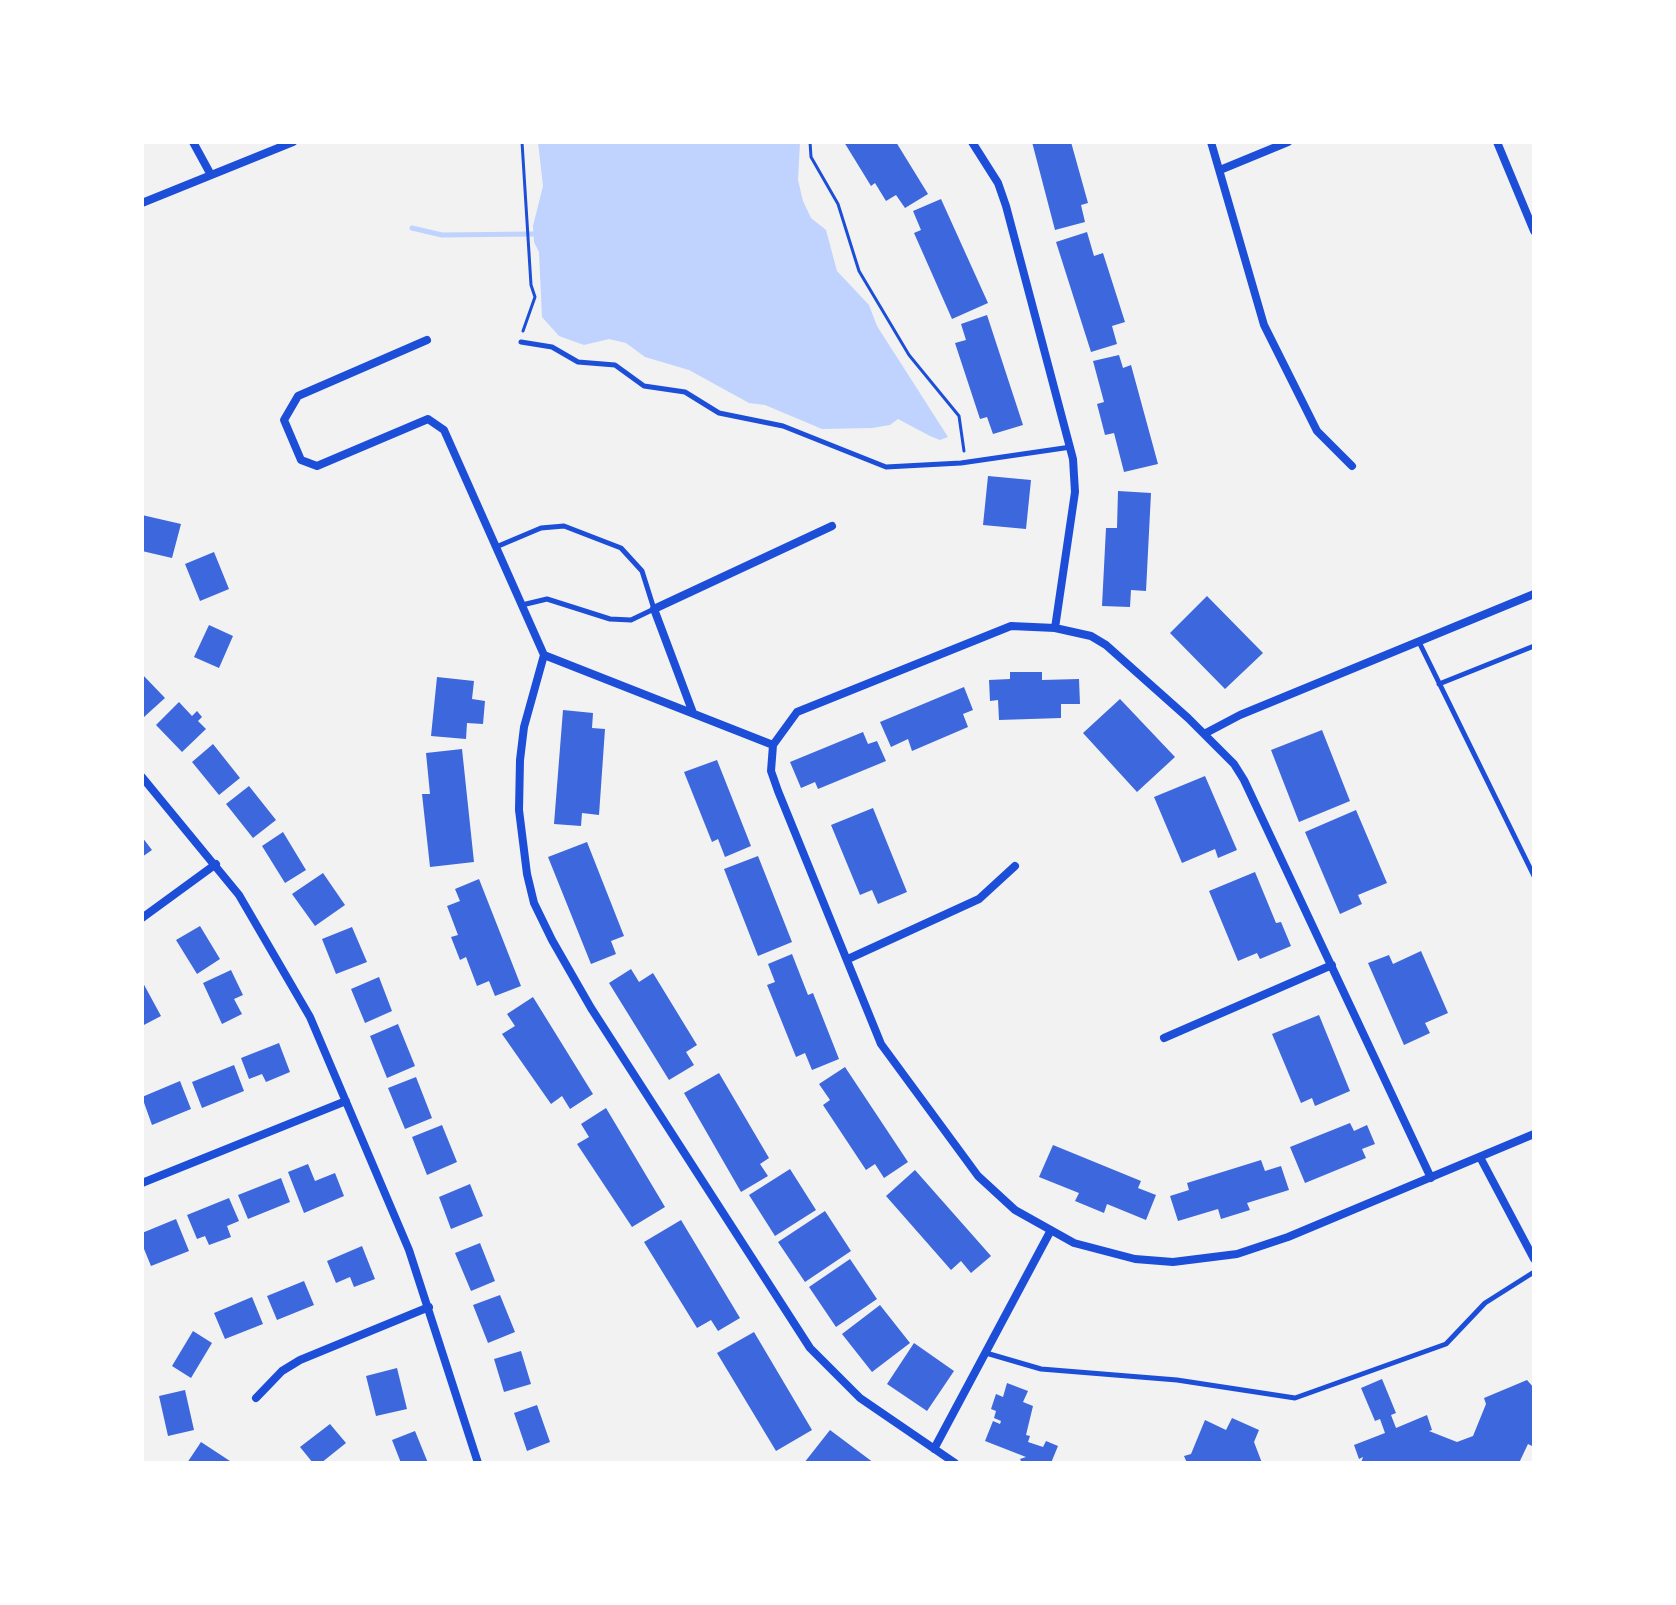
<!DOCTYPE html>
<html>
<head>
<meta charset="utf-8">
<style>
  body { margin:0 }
  #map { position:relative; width:1676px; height:1605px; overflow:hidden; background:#f2f2f2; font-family:"DejaVu Sans",sans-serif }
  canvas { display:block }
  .frame { position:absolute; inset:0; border:144px solid #fff; pointer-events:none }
</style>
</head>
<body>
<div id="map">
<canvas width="1676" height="1605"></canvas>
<div class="frame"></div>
</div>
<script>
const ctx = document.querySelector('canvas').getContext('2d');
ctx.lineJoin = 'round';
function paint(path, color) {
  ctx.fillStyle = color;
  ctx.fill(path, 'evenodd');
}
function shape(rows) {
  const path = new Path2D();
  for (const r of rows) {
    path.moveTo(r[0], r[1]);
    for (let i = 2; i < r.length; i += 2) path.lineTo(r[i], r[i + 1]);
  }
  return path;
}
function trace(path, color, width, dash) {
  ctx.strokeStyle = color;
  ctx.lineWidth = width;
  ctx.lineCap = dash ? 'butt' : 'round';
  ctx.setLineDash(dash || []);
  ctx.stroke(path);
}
const water = shape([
  [538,142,800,142,798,180,803,201,811,218,826,230,837,271,869,305,877,326,948,437,940,440,930,436,898,419,890,425,872,428,822,429,765,405,749,403,689,370,645,357,626,343,609,339,584,345,559,336,542,317,539,252,534,242,533,226,543,186]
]);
const stream = shape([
  [412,228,442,235,533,234]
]);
const building = shape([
  [844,142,896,142,928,194,905,208,896,195,886,201,875,183,871,186],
  [1032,142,1071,142,1088,203,1081,205,1085,222,1055,230],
  [941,199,988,303,952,319,914,233,921,230,913,211],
  [1087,232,1094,256,1103,253,1125,322,1112,326,1117,344,1091,352,1056,242],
  [987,315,1023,425,993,434,987,417,980,419,955,343,966,340,961,324],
  [1119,355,1123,368,1131,365,1158,464,1124,472,1114,433,1105,435,1097,404,1104,402,1093,361],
  [988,476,1031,480,1026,529,983,525],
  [1118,491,1151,493,1146,591,1131,590,1130,607,1102,606,1106,528,1117,528],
  [142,515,181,524,172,558,142,551],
  [214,552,229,589,200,601,185,564],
  [1207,596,1263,653,1225,689,1170,633],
  [209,625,233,636,219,668,194,657],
  [1010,672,1042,672,1042,680,1079,679,1080,704,1061,704,1061,718,999,720,998,700,990,701,989,680,1010,679],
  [142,674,165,698,144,717,142,715],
  [437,677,474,681,472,699,485,701,483,724,467,723,466,739,431,736],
  [964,687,973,710,963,714,968,727,912,751,908,739,891,747,880,722],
  [1120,699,1175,757,1137,792,1083,733],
  [179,702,192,716,197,711,202,717,198,721,206,729,182,752,156,725],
  [563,710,593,713,592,728,605,729,599,815,582,813,581,826,554,824],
  [1322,730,1350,801,1299,822,1271,750],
  [863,732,868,744,877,741,886,761,818,789,815,782,801,788,790,762],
  [213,744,240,778,219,795,192,762],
  [462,749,474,862,430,867,422,794,430,794,426,753],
  [717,760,751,846,725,857,718,839,712,842,684,772],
  [1205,776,1237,850,1218,858,1215,849,1182,863,1154,797],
  [249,786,276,820,253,838,226,804],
  [873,808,907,892,878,904,872,890,860,895,831,825],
  [1356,810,1387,883,1358,895,1362,904,1340,914,1305,832],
  [283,832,306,870,285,883,262,846],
  [142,837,152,850,142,857],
  [587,842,624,936,611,941,616,954,591,964,548,857],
  [758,856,792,942,758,956,724,869],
  [1255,872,1276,923,1281,922,1291,946,1260,959,1257,953,1238,961,1209,891],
  [323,873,345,905,315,926,292,894],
  [479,879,521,986,495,996,489,981,477,986,466,957,460,960,451,937,458,935,447,906,460,901,455,889],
  [200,926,220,959,197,974,176,940],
  [352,927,367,962,336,974,322,939],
  [1421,951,1448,1013,1425,1023,1430,1033,1404,1045,1368,963,1389,955,1393,964],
  [792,954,808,995,813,993,839,1059,812,1070,805,1053,796,1057,767,985,775,982,768,964],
  [631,969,639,982,653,973,697,1045,686,1052,694,1065,669,1080,609,983],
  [231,970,243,995,234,999,242,1014,222,1024,203,983],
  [379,977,392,1011,365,1023,351,989],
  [142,981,161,1016,142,1026],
  [533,997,593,1094,570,1109,562,1096,551,1104,502,1034,515,1026,507,1014],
  [1319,1015,1350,1091,1315,1106,1312,1098,1301,1103,1272,1034],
  [398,1024,415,1066,387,1078,370,1036],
  [279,1043,290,1072,266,1082,262,1074,249,1079,241,1058],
  [234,1065,244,1091,202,1108,192,1082],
  [845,1067,908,1162,884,1178,875,1164,866,1170,823,1105,830,1100,819,1084],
  [719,1073,769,1158,760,1164,768,1176,741,1192,684,1093],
  [416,1077,432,1118,405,1129,388,1088],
  [180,1081,191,1109,152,1125,142,1097],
  [606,1108,665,1207,632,1227,577,1144,589,1137,581,1124],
  [1350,1123,1354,1131,1367,1125,1375,1144,1362,1149,1366,1158,1305,1183,1290,1147],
  [442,1125,457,1162,427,1175,412,1137],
  [1053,1145,1141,1181,1138,1188,1156,1195,1146,1220,1107,1204,1104,1213,1075,1201,1079,1193,1039,1177],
  [1261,1160,1265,1171,1281,1166,1289,1190,1247,1203,1250,1210,1221,1219,1218,1209,1178,1221,1170,1196,1189,1190,1187,1183],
  [308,1164,315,1181,335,1173,344,1196,304,1213,288,1172],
  [790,1169,816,1210,775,1236,749,1195],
  [915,1170,991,1256,971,1273,961,1261,951,1270,886,1196],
  [281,1178,290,1202,248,1219,238,1195],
  [470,1184,483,1216,451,1229,439,1197],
  [229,1198,239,1221,227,1226,231,1237,209,1245,205,1236,197,1239,187,1215],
  [825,1211,851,1251,805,1282,778,1242],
  [176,1219,189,1251,151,1266,142,1244,142,1233],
  [681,1220,740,1318,718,1331,711,1320,697,1328,644,1242],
  [480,1243,495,1281,471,1291,455,1253],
  [362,1246,375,1279,354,1287,350,1277,336,1283,327,1261],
  [850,1259,877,1299,836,1327,809,1287],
  [304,1281,314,1305,277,1320,267,1296],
  [500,1295,515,1332,488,1343,473,1305],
  [252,1297,263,1324,225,1339,214,1313],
  [880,1305,910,1343,872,1372,842,1334],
  [193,1331,212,1343,191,1378,172,1366],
  [754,1332,812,1430,776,1451,717,1353],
  [914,1343,954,1371,927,1411,887,1384],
  [521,1351,531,1384,504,1392,494,1359],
  [397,1368,407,1409,376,1416,366,1376],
  [1382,1379,1396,1413,1391,1415,1396,1428,1427,1415,1432,1430,1429,1431,1457,1442,1473,1436,1486,1404,1484,1398,1527,1380,1534,1388,1534,1447,1528,1444,1519,1463,1361,1463,1363,1457,1359,1459,1354,1445,1385,1433,1380,1419,1375,1421,1361,1388],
  [1007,1383,1028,1391,1023,1402,1033,1406,1026,1435,1030,1436,1028,1442,1043,1447,1046,1441,1058,1446,1051,1463,1022,1463,1020,1459,1026,1457,985,1441,993,1421,1000,1424,1001,1421,994,1418,996,1411,991,1409,996,1394,1003,1397],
  [185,1390,194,1430,168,1436,159,1396],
  [537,1405,550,1442,527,1451,514,1413],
  [1232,1418,1259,1430,1254,1442,1262,1463,1187,1463,1184,1456,1191,1454,1205,1420,1226,1430],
  [330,1424,346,1443,321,1463,313,1463,300,1447],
  [830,1430,874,1463,804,1463],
  [415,1431,428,1463,401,1463,392,1440],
  [201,1442,233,1463,187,1463]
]);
const path = shape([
  [522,142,531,285,535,297,523,331],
  [810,142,811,157,838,204,859,271,909,355,959,416,964,451]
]);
const service = shape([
  [521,342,552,347,578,362,615,365,644,386,685,392,719,413,783,426,886,467,961,463,1071,447],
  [496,547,541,528,564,526,621,548,642,571,654,609,631,620,610,619,547,599,522,605],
  [1419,642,1534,876],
  [1439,684,1534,646],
  [986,1353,1041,1369,1177,1380,1295,1398,1446,1344,1485,1303,1534,1272]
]);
const minor = shape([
  [193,142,211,175],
  [972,142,998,183,1006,206,1073,459,1075,492,1055,628],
  [1211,142,1264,325,1317,431,1352,466],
  [1497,142,1534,231],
  [1220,170,1288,142],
  [142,203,293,142],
  [427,340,298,396,284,420,301,460,317,466,428,419,444,430,544,655],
  [693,713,654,609,832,526],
  [1204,734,1240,715,1534,594],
  [773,745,544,655,524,727,520,760,519,810,527,874,534,903,552,940,591,1008,810,1348,860,1398,955,1463],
  [773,745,771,771,778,791,881,1044,978,1176,1015,1210,1074,1243,1135,1259,1173,1262,1237,1254,1288,1237,1534,1134],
  [773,745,797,712,1011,626,1055,628,1091,636,1106,645,1188,718,1234,764,1244,780,1431,1178],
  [142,777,239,895,310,1017,409,1250,478,1463],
  [142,918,216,864],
  [848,959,979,899,1015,866],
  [1164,1038,1332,965],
  [1481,1159,1534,1259],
  [142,1183,346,1101],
  [256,1398,282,1371,300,1360,429,1307],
  [934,1449,1051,1230]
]);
paint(water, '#bfd3fe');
trace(stream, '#bfd3fe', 5);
paint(building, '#3d67dc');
trace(path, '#1d4ed8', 3);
trace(service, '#1d4ed8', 5);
trace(minor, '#1d4ed8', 8);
</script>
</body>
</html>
